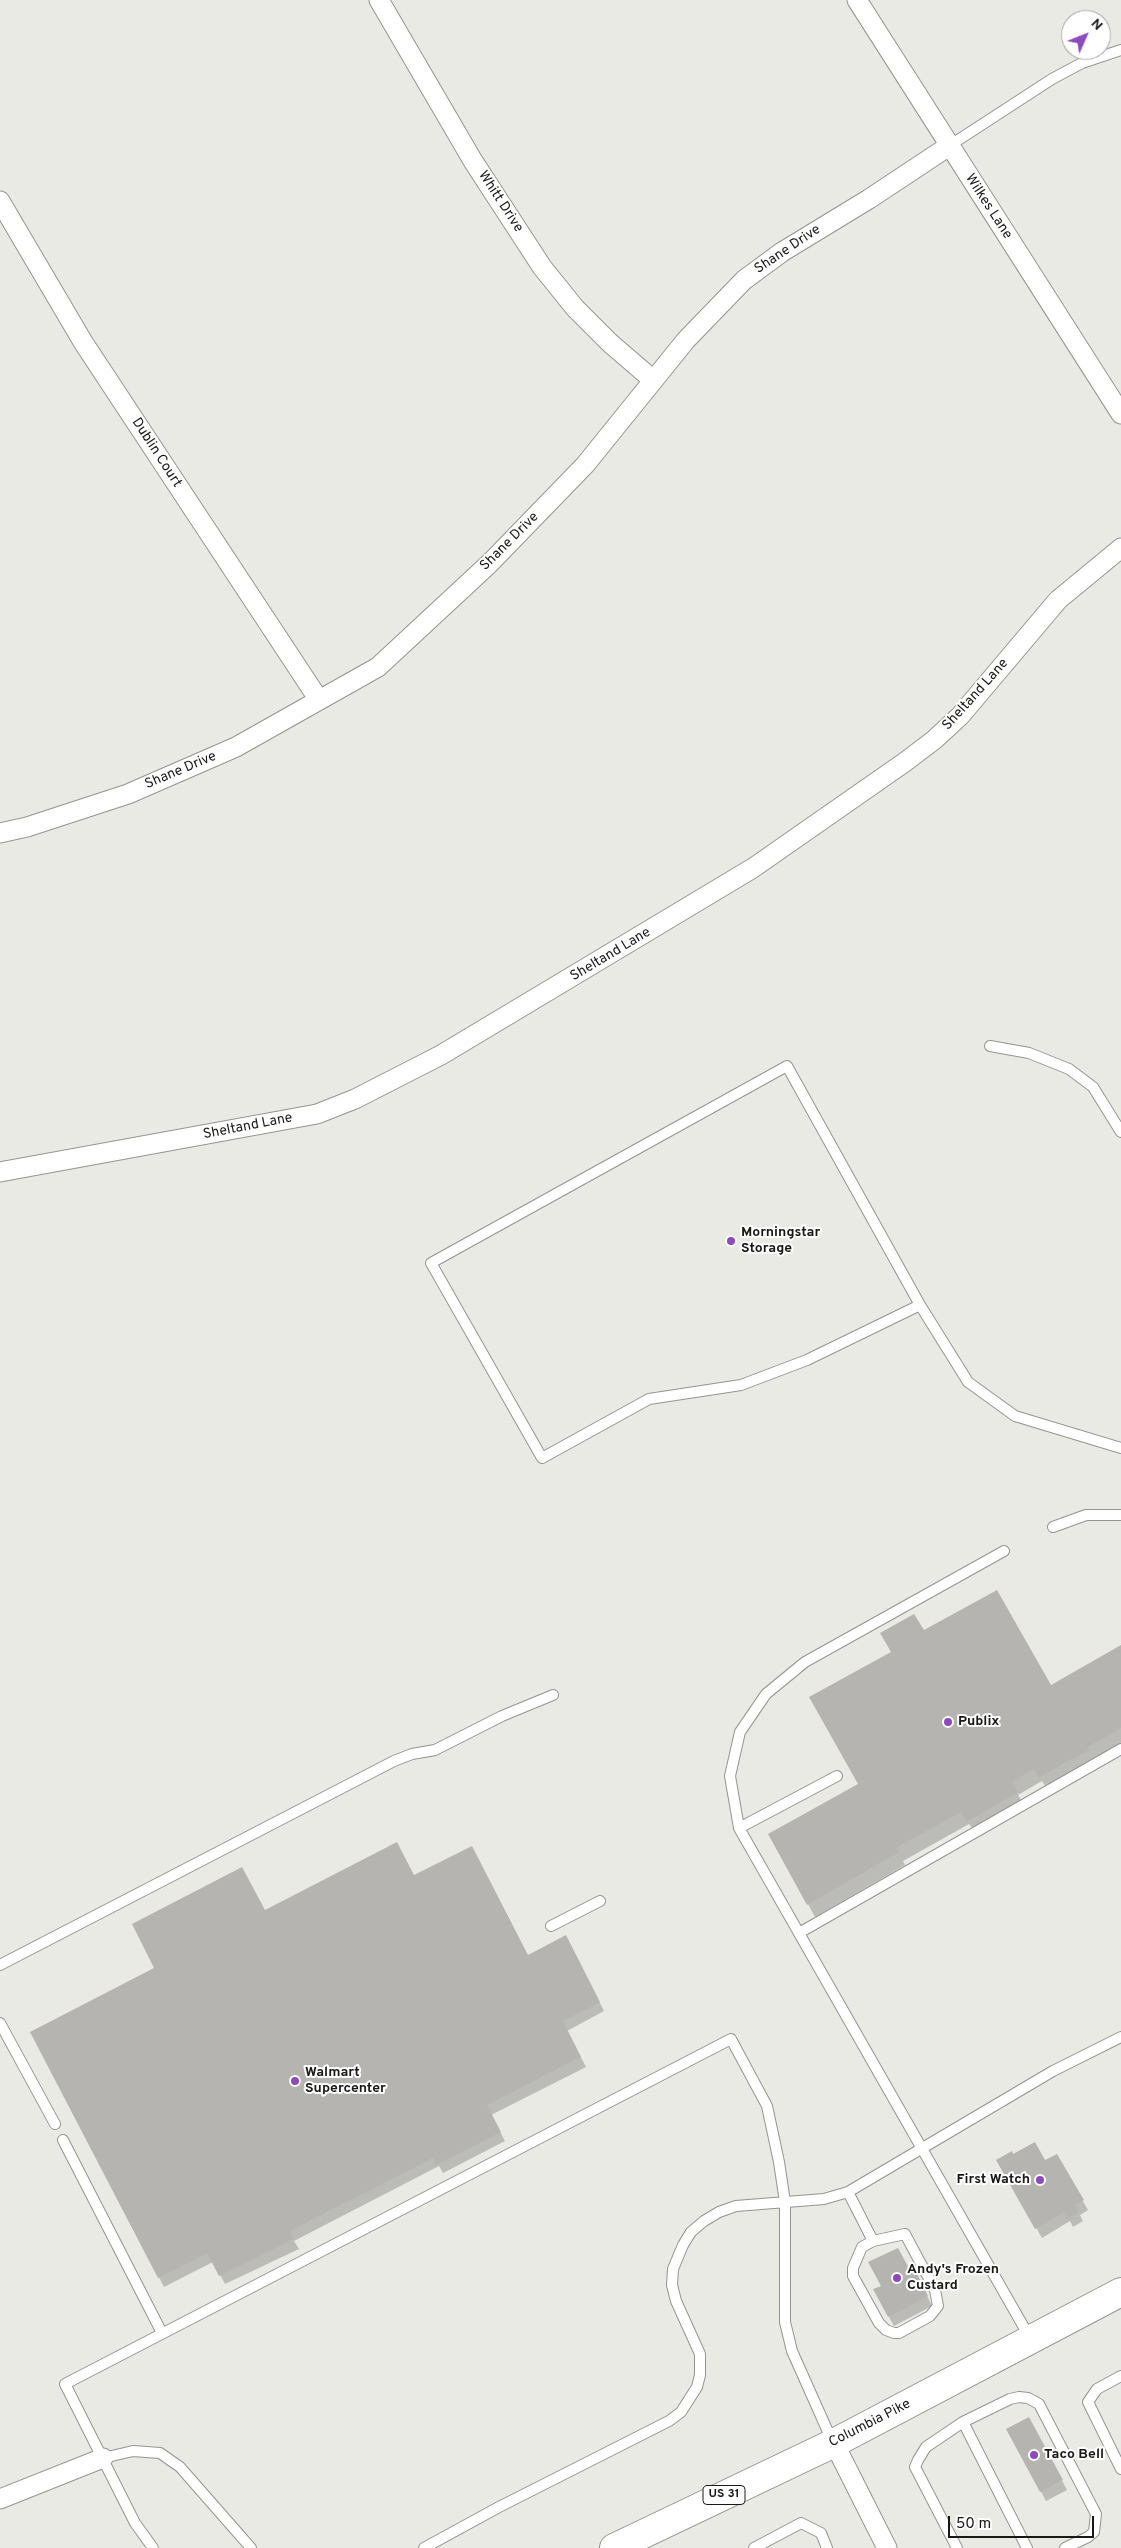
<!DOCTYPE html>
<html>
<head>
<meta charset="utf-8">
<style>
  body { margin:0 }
  #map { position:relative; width:1121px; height:2548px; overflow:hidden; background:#eaeae5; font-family:Overpass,sans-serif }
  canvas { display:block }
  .north { position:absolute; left:1061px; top:10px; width:50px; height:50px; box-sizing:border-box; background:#fff; border:1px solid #a3a3a2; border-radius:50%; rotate:46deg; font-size:14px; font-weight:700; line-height:20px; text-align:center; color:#181816 }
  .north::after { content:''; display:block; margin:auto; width:18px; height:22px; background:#8e49bc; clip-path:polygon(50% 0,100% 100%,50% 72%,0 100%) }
  .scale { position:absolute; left:948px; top:2516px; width:146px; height:22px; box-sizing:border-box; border:2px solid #181816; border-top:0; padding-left:6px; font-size:15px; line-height:18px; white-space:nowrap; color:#181816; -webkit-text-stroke:4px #fff; paint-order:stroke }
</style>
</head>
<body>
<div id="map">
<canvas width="1121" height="2548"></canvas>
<div class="north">N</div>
<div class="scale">50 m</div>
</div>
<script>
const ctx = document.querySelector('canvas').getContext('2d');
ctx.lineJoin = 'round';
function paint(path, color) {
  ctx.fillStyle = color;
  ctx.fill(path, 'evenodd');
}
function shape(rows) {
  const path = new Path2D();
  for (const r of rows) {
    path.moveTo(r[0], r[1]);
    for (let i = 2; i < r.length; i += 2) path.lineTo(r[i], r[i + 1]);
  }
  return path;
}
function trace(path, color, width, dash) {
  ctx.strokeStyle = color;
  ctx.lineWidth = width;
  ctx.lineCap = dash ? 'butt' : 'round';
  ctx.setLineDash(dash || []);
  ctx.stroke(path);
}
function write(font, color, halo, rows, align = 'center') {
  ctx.font = font + ' Overpass,sans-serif';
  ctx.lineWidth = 4;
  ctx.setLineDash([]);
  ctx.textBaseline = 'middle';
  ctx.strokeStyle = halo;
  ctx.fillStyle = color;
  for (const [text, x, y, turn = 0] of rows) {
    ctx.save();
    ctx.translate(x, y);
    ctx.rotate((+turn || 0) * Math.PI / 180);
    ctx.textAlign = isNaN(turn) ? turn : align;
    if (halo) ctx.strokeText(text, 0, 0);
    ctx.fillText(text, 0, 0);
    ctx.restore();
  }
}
const shadow = shape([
  [924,1632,1051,1686,1121,1647,1121,1745,1047,1789,1042,1781,1018,1795,1024,1805,976,1833,969,1824,903,1861,905,1865,815,1917,808,1904,859,1784,892,1653],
  [414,1877,528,1956,571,1946,604,2011,567,2031,586,2067,491,2115,505,2141,443,2173,439,2166,294,2241,299,2249,225,2284,213,2262,164,2287,32,2032,265,1912],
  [1013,2156,1045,2162,1057,2156,1088,2210,1080,2215,1083,2221,1073,2227,1070,2221,1042,2238,998,2161],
  [909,2271,919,2279,932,2306,894,2326,889,2317],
  [1034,2428,1067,2490,1046,2501,1008,2430]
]);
const building = shape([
  [997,1590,1051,1685,1121,1645,1121,1728,1088,1747,1089,1750,1039,1777,1034,1769,1012,1782,1018,1792,967,1822,961,1812,896,1848,899,1852,807,1905,768,1834,858,1784,809,1697,891,1652,880,1633,914,1614,924,1630],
  [397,1842,414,1875,472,1846,528,1955,566,1935,600,2002,563,2021,581,2057,487,2105,501,2132,436,2165,433,2158,290,2231,294,2239,219,2276,207,2253,158,2278,30,2032,154,1968,132,1924,242,1867,265,1910],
  [1035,2142,1045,2160,1057,2154,1084,2200,1075,2205,1079,2212,1067,2219,1064,2212,1035,2229,996,2160,1012,2151,1013,2154],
  [898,2248,910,2270,914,2268,928,2296,888,2317,873,2289,881,2286,868,2262],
  [1029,2417,1063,2480,1040,2492,1006,2429]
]);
const lane = shape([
  [949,146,1052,79,1082,63,1121,50],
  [990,1046,1029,1053,1069,1069,1093,1087,1121,1132],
  [920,1305,807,1360,741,1385,649,1399,542,1458,431,1263,787,1066,920,1305,968,1382,1015,1416,1121,1448],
  [1053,1527,1086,1515,1121,1515],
  [1004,1551,805,1662,766,1694,740,1732,730,1776,739,1828,1030,2338],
  [739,1828,837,1776],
  [551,1926,600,1901],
  [799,1933,1121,1749],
  [0,1965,394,1761,412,1754,435,1750,502,1716,553,1695],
  [0,2023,55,2124],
  [63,2140,162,2333],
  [848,2192,873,2241],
  [905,2234,935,2290,938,2306,930,2316,899,2333,894,2333,886,2330,879,2323,853,2276,853,2268,862,2247,873,2241,905,2234],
  [1121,2376,1097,2389,1088,2402,1121,2469],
  [963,2422,1027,2548],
  [103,2458,133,2451,160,2453,180,2467,251,2548],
  [153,2548,135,2523,65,2384,731,2039,767,2106,779,2162,785,2202,785,2322,792,2351,833,2443],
  [424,2548,499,2507,669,2421,681,2412,697,2387,700,2375,700,2354,676,2301,672,2285,673,2269,683,2245,691,2232,704,2221,719,2212,736,2206,824,2199,848,2192,1053,2071,1121,2037],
  [754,2548,801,2523,821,2533,827,2548],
  [957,2548,915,2467,918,2460,926,2447,963,2422,1010,2399,1019,2397,1028,2398,1039,2404,1096,2514,1094,2532,1088,2537,1065,2548]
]);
const street = shape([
  [379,0,473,161,542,267,575,308,610,343,653,380],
  [857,0,1121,414],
  [0,201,83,342,319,700],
  [0,833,27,827,128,794,236,747,378,667,490,563,585,465,686,340,744,280,782,252,869,199,949,146],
  [0,1172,317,1114,355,1099,441,1055,753,868,905,762,934,740,960,716,1058,600,1121,548],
  [834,2443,887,2548],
  [0,2499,103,2458]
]);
const primary = shape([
  [614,2548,834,2443,1121,2292]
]);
const markers = [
  [731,1241,5,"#8e49bc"],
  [948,1722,5,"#8e49bc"],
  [295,2081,5,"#8e49bc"],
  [1040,2180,5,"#8e49bc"],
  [897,2278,5,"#8e49bc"],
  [1034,2455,5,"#8e49bc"]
];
const shields = [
  [724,2495,42]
];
const shieldNames = [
  ["US 31",724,2495]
];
const streetNames = [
  ["Whitt Drive",500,202,57],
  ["Wilkes Lane",988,207,57],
  ["Shane Drive",788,250,-34],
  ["Dublin Court",156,453,57],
  ["Shane Drive",510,542,-45],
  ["Sheltand Lane",976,695,-48],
  ["Shane Drive",181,771,-23],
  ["Sheltand Lane",611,955,-31],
  ["Sheltand Lane",248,1127,-11],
  ["Columbia Pike",870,2424,-27]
];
const poiNames = [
  ["Morningstar",741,1233],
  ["Storage",741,1249],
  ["Publix",958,1722],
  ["Walmart",305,2073],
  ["Supercenter",305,2089],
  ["First Watch",1030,2180,"right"],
  ["Andy's Frozen",907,2270],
  ["Custard",907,2286],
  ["Taco Bell",1044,2455]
];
paint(shadow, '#0003');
paint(building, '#b5b4b0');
trace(lane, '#959590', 12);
trace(street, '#959590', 21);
trace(primary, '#959590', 30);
trace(lane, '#fff', 10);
trace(street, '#fff', 19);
trace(primary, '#fff', 28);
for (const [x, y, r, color] of markers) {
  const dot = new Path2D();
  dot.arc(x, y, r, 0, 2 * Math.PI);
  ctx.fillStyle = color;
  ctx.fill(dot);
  trace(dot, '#fff', 2);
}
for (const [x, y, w] of shields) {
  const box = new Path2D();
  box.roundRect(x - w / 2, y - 9.5, w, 19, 4);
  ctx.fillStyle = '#fff';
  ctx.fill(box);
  trace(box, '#181816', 1);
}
write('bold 12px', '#181816', null, shieldNames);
write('14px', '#181816', '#fff', streetNames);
write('bold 14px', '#181816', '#fff', poiNames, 'left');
</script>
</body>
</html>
